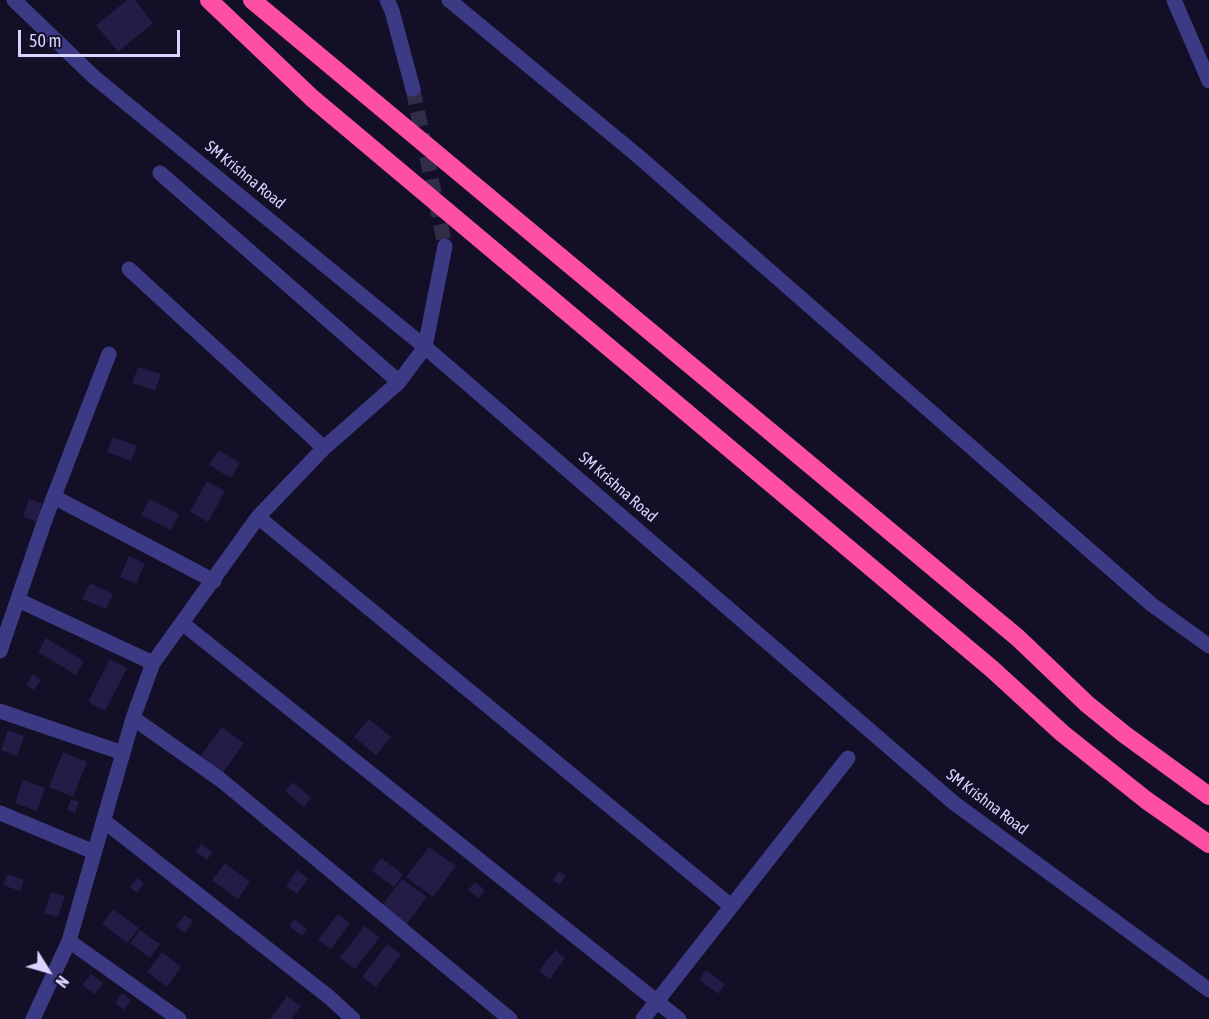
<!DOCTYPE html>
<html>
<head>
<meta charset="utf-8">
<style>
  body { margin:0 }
  #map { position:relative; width:1209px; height:1019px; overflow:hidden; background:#130f26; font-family:"Asap Condensed",sans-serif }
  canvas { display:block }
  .north { position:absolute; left:18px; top:941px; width:60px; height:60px; -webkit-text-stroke:4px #130f26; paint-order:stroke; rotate:127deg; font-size:16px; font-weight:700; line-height:24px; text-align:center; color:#d9d4ff }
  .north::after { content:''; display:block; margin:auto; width:21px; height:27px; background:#d9d4ff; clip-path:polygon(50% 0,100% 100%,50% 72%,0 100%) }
  .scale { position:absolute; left:18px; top:30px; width:162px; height:27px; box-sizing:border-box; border:3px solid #d9d4ff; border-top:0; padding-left:8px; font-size:18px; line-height:21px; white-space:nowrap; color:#d9d4ff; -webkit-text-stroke:4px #130f26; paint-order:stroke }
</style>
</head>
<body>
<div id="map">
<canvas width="1209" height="1019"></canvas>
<div class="north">N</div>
<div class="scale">50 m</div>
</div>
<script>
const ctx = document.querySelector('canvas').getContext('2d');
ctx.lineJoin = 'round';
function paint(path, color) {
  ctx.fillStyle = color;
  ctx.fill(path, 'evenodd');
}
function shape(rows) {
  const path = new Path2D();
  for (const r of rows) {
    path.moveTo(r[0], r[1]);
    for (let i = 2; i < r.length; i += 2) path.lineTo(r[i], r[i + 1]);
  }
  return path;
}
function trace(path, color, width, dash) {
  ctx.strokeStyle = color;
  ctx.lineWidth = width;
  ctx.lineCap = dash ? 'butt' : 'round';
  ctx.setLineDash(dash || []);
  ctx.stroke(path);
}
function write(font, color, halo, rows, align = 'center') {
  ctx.font = font + ' "Asap Condensed",sans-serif';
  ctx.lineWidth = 4.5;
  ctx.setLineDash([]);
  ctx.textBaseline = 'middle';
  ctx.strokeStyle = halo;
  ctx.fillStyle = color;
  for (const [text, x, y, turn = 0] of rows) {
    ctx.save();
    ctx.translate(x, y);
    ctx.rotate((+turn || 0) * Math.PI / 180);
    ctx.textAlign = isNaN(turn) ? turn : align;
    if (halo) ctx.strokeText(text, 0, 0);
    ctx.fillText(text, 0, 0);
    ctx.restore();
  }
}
const building = shape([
  [127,0,135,0,153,23,118,52,96,25],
  [138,367,161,374,155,391,132,383],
  [113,437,137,446,131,461,107,452],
  [219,450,240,463,231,478,209,465],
  [207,481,225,491,208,522,190,512],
  [29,499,42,503,36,521,23,517],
  [150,499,179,514,171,530,141,515],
  [129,556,145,564,136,584,120,577],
  [90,583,113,594,106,609,82,599],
  [46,638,84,661,76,675,38,652],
  [110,659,127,668,105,711,88,702],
  [33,674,41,680,34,690,26,685],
  [369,719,391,737,376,755,354,737],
  [222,727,244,743,222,774,199,758],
  [8,730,24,736,17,756,1,750],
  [63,752,87,762,73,797,49,787],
  [23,780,45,788,37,811,15,803],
  [293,782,311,798,304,807,285,791],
  [71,799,79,802,75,813,67,810],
  [201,844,213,852,207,860,196,851],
  [429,847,456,866,433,897,406,877],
  [381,858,403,874,394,887,372,871],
  [225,863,250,882,238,899,212,880],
  [297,870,308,879,297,894,286,886],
  [559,871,566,876,559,885,553,880],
  [8,874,24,880,20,891,3,885],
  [137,878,144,883,137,893,130,887],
  [402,879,427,897,406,925,381,907],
  [475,882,485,890,479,898,468,890],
  [51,892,65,896,58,917,44,913],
  [113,909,139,928,127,943,102,924],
  [338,914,350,923,331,949,318,940],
  [185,915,193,921,185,933,176,926],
  [294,919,307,929,302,936,289,926],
  [364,926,380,937,355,969,340,958],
  [140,930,160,944,150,958,130,943],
  [387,944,401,954,376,987,362,977],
  [555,950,565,958,550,979,539,971],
  [162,952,181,967,167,987,147,972],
  [706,970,725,984,718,994,699,980],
  [91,974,103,983,95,994,82,985],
  [122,993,131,1000,124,1010,115,1003],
  [287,996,301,1006,292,1019,270,1019]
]);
const minorTunnel = shape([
  [413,89,445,246]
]);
const minor = shape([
  [14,0,94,77,425,347,954,803,1209,990],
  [387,0,392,11,413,89],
  [449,0,638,156,1151,604,1209,646],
  [1174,0,1209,81],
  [160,173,399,382],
  [129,269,324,448],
  [54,497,214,581],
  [258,517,731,906],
  [18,600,153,663],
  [182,623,679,1019],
  [0,651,46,517,109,354],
  [0,711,123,753],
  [133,718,221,780,510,1019],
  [0,813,94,852],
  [104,821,329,997,353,1019],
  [69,941,179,1019],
  [33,1019,69,941,133,718,153,663,258,517,324,448,399,382,425,347,445,246],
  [643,1019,848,758]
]);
const highway = shape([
  [209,0,312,98,992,669,1062,733,1146,800,1209,844],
  [252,0,1018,638,1087,704,1124,734,1209,796]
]);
const streetNames = [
  ["SM Krishna Road",245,175,39],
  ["SM Krishna Road",618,487,41],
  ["SM Krishna Road",987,802,37]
];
paint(building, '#241b47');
trace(minorTunnel, '#312d47', 15, [15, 8]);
trace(minor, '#3d3a85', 15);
trace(highway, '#ff4fa3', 18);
write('16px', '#d9d4ff', '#130f26', streetNames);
</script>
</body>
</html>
